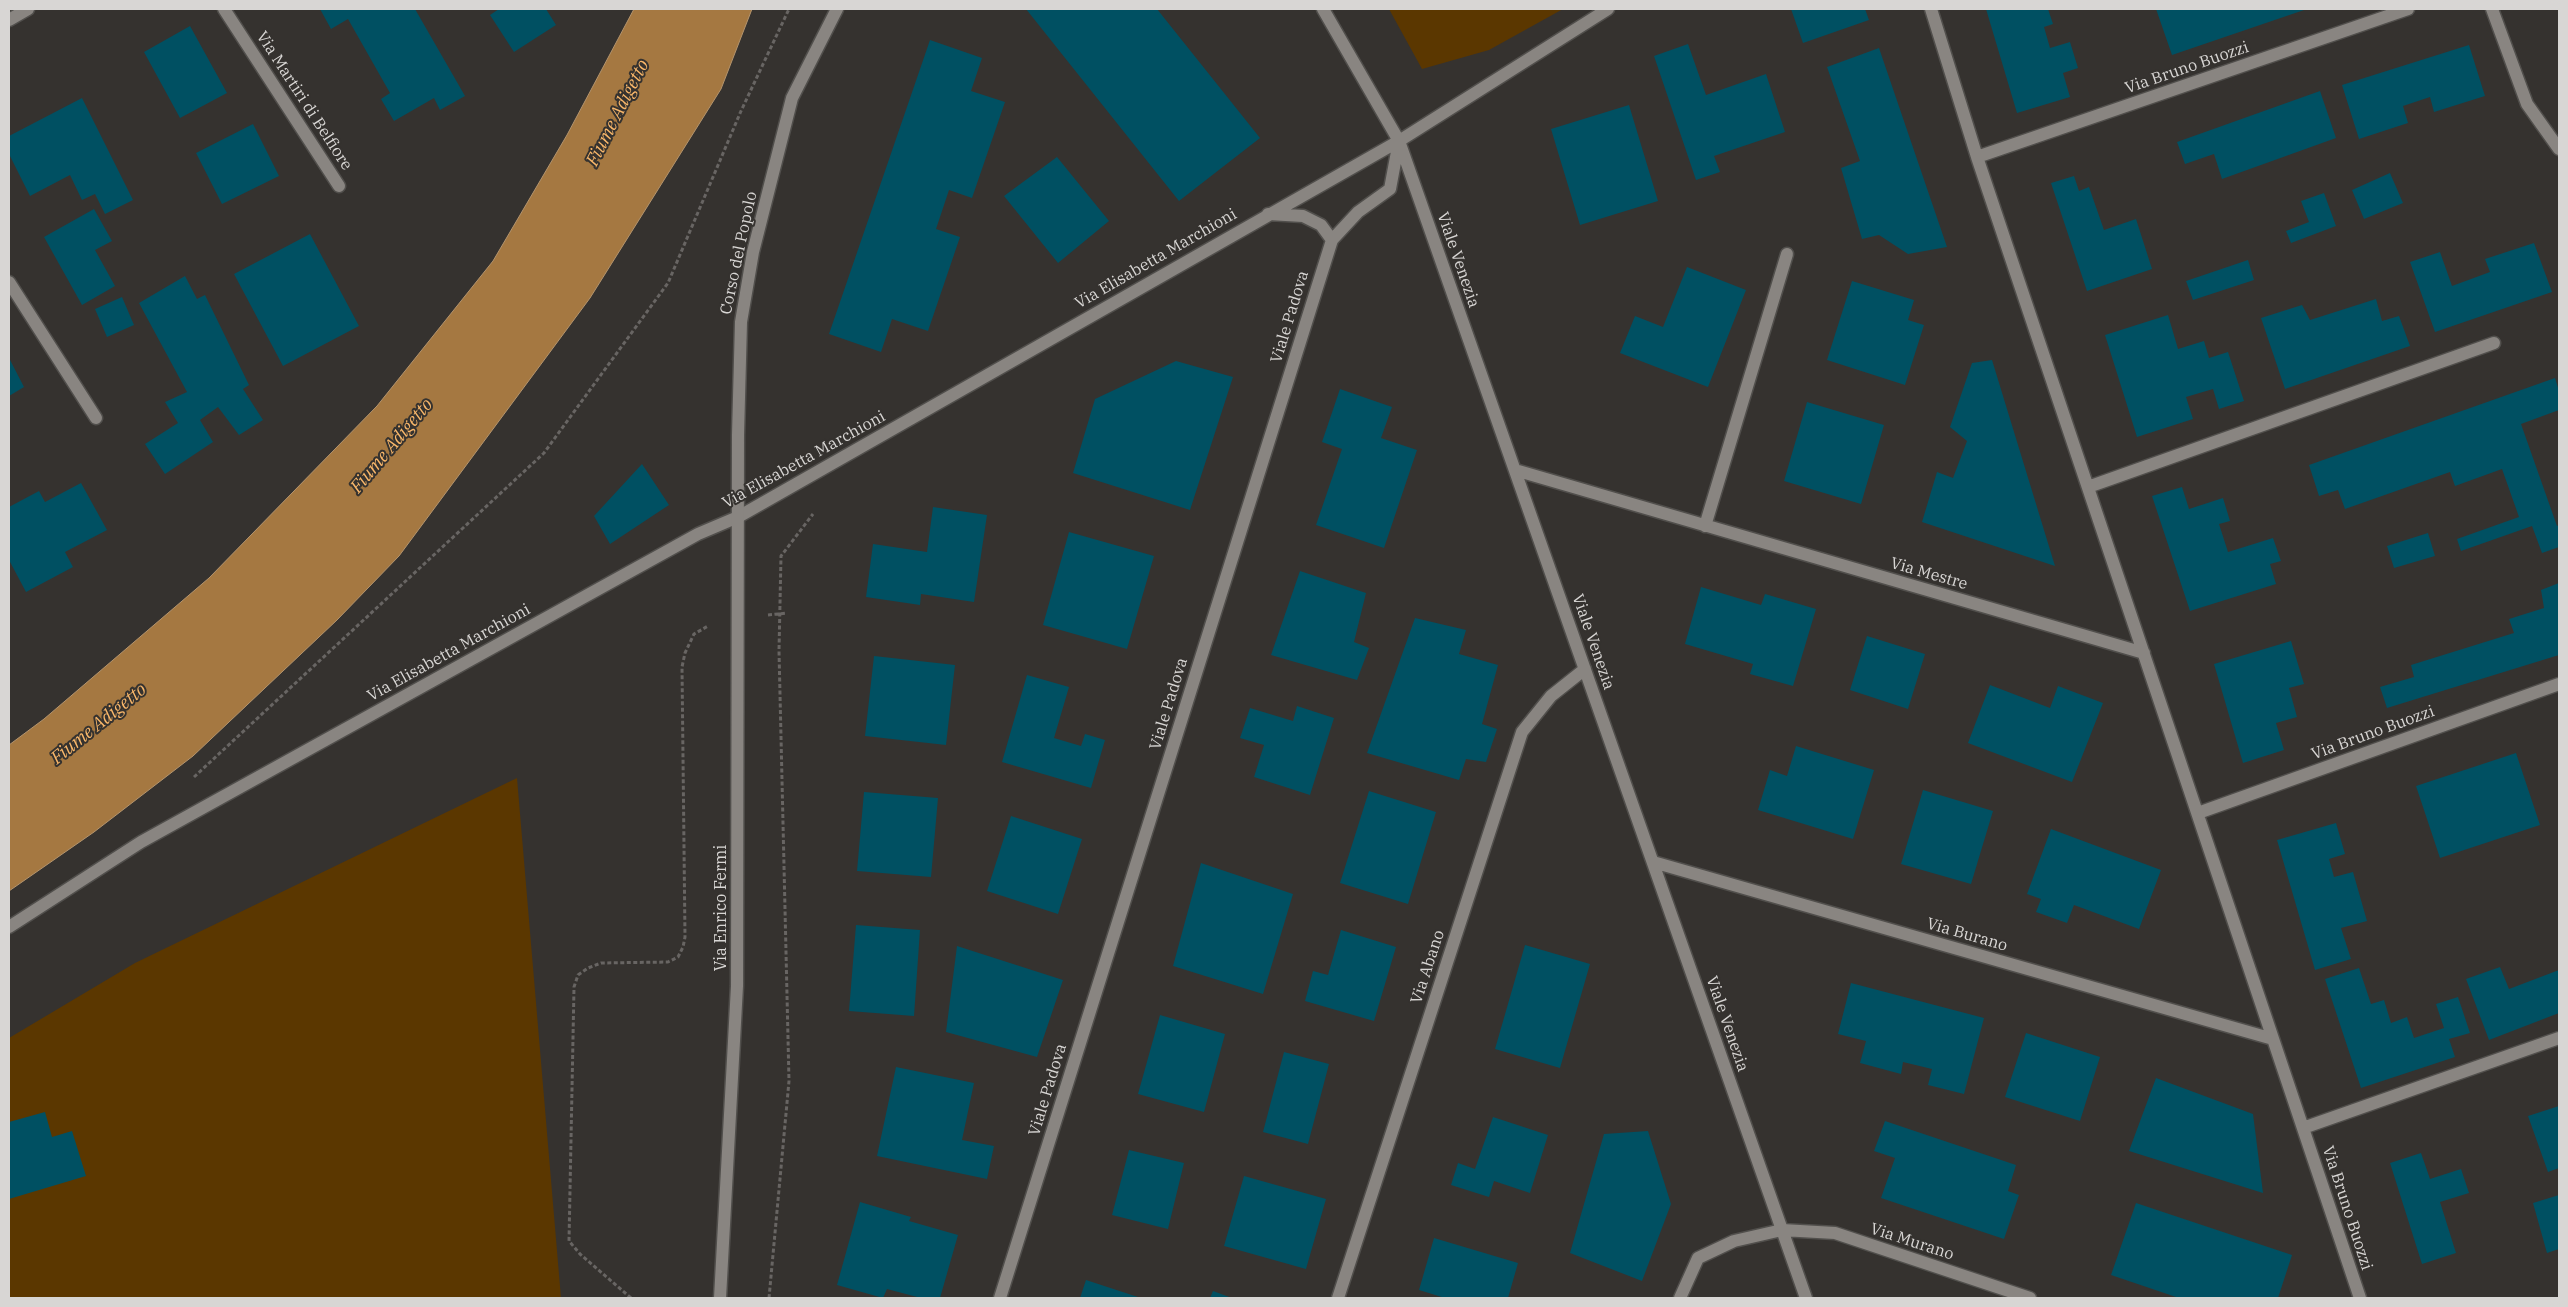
<!DOCTYPE html>
<html>
<head>
<meta charset="utf-8">
<style>
  body { margin:0 }
  #map { position:relative; width:2568px; height:1307px; overflow:hidden; background:#35322f; font-family:"IBM Plex Serif",serif }
  canvas { display:block }
  .frame { position:absolute; inset:0; border:10px solid #d8d6d4; pointer-events:none }
</style>
</head>
<body>
<div id="map">
<canvas width="2568" height="1307"></canvas>
<div class="frame"></div>
</div>
<script>
const ctx = document.querySelector('canvas').getContext('2d');
ctx.lineJoin = 'round';
function paint(path, color) {
  ctx.fillStyle = color;
  ctx.fill(path, 'evenodd');
}
function shape(rows) {
  const path = new Path2D();
  for (const r of rows) {
    path.moveTo(r[0], r[1]);
    for (let i = 2; i < r.length; i += 2) path.lineTo(r[i], r[i + 1]);
  }
  return path;
}
function trace(path, color, width, dash) {
  ctx.strokeStyle = color;
  ctx.lineWidth = width;
  ctx.lineCap = dash ? 'butt' : 'round';
  ctx.setLineDash(dash || []);
  ctx.stroke(path);
}
function write(font, color, halo, rows, align = 'center') {
  ctx.font = font + ' "IBM Plex Serif",serif';
  ctx.lineWidth = 4;
  ctx.setLineDash([]);
  ctx.textBaseline = 'middle';
  ctx.strokeStyle = halo;
  ctx.fillStyle = color;
  for (const [text, x, y, turn = 0] of rows) {
    ctx.save();
    ctx.translate(x, y);
    ctx.rotate((+turn || 0) * Math.PI / 180);
    ctx.textAlign = isNaN(turn) ? turn : align;
    if (halo) ctx.strokeText(text, 0, 0);
    ctx.fillText(text, 0, 0);
    ctx.restore();
  }
}
const green = shape([
  [1389,9,1563,9,1489,50,1422,69],
  [517,778,561,1298,9,1298,9,1038,135,963]
]);
const water = shape([
  [634,9,752,9,721,89,590,298,399,556,337,620,193,756,94,832,9,891,9,745,44,719,209,578,377,406,493,261,567,135,634,9]
]);
const building = shape([
  [320,9,415,9,465,96,440,110,434,98,394,121,381,99,390,93,348,19,331,29],
  [499,9,546,9,556,25,514,52,490,15],
  [1026,9,1157,9,1260,138,1179,201],
  [1791,9,1865,9,1869,20,1803,43],
  [1986,9,2048,9,2053,24,2044,27,2050,48,2070,42,2078,68,2063,73,2070,97,2017,113],
  [2156,9,2307,9,2172,55],
  [190,26,227,93,180,118,144,52],
  [930,40,982,58,971,91,1005,102,972,198,949,190,936,229,960,237,928,331,892,319,881,352,829,334],
  [1688,44,1706,95,1766,74,1785,132,1714,156,1720,172,1696,180,1654,56],
  [2469,45,2485,96,2434,112,2430,97,2403,106,2408,123,2359,139,2342,85],
  [1879,48,1947,247,1908,254,1879,235,1862,239,1841,168,1860,161,1827,67],
  [2320,91,2336,138,2222,179,2214,154,2185,164,2177,142],
  [82,98,133,200,105,214,95,194,82,200,70,175,30,196,9,154,9,136],
  [1629,105,1658,201,1580,225,1551,129],
  [253,124,279,176,222,204,196,153],
  [1057,157,1109,221,1058,263,1004,196],
  [2390,173,2403,203,2364,219,2352,190],
  [2074,176,2079,191,2089,187,2104,230,2136,219,2152,269,2087,291,2051,183],
  [2324,193,2336,226,2291,243,2286,231,2309,222,2301,201],
  [94,209,112,241,95,250,115,286,82,305,44,237],
  [310,234,359,326,283,366,234,274],
  [2534,243,2552,292,2435,332,2410,262,2440,252,2452,286,2490,272,2485,259],
  [2248,260,2254,280,2193,300,2186,281],
  [1687,267,1746,290,1708,387,1620,353,1635,316,1663,327],
  [185,276,197,299,205,295,249,385,243,389,263,420,239,435,218,407,200,420,213,442,165,474,145,444,178,423,165,402,187,392,139,303],
  [1852,281,1914,300,1908,320,1924,325,1905,385,1827,360],
  [122,297,134,325,107,337,95,309],
  [2376,299,2382,321,2399,316,2410,346,2285,389,2261,318,2302,305,2310,320],
  [2168,315,2178,349,2204,341,2209,358,2228,352,2244,401,2219,409,2213,389,2186,397,2193,419,2137,437,2105,335],
  [9,358,24,387,9,396],
  [1992,360,2055,566,1922,522,1937,472,1953,478,1967,441,1950,427,1972,363],
  [1176,361,1233,377,1190,510,1073,473,1095,399],
  [2555,378,2559,391,2559,410,2521,424,2557,526,2559,525,2559,547,2542,553,2532,526,2461,551,2457,539,2519,517,2502,469,2455,486,2450,472,2345,509,2338,490,2319,496,2309,465],
  [1340,389,1392,407,1381,438,1417,450,1384,548,1316,525,1342,449,1322,442],
  [1807,402,1884,425,1861,504,1784,481],
  [642,464,669,505,610,544,594,516],
  [81,483,107,530,65,552,73,567,26,592,9,560,9,507,39,491,45,502],
  [2182,487,2189,509,2223,498,2230,521,2219,524,2228,552,2273,538,2281,561,2270,564,2276,584,2190,611,2152,496],
  [933,507,987,515,974,602,921,594,920,605,866,597,873,544,927,552],
  [1069,532,1154,556,1127,649,1043,625],
  [2428,533,2435,556,2394,568,2387,546],
  [1300,571,1366,593,1354,642,1369,648,1357,680,1271,655],
  [2559,583,2559,655,2387,708,2380,687,2414,677,2411,665,2514,633,2509,619,2544,608,2541,590],
  [1701,587,1761,605,1765,594,1816,609,1793,686,1750,674,1753,664,1685,644],
  [1415,618,1466,630,1459,654,1498,665,1482,724,1497,729,1486,762,1466,759,1459,780,1367,753],
  [1867,636,1925,654,1908,709,1850,690],
  [2291,641,2304,684,2289,688,2297,717,2276,723,2284,750,2243,763,2214,664],
  [874,656,955,665,946,745,865,736],
  [1027,675,1069,687,1054,738,1081,746,1085,734,1105,740,1091,788,1002,762],
  [1990,685,2050,708,2058,686,2103,703,2072,782,1968,743],
  [1297,706,1334,718,1310,795,1254,777,1264,745,1240,738,1250,708,1293,721],
  [1796,746,1874,770,1853,839,1758,810,1770,770,1787,776],
  [2516,753,2540,825,2440,858,2416,786],
  [1923,790,1993,811,1971,884,1901,864],
  [1369,791,1436,812,1408,904,1340,883],
  [864,792,938,798,931,877,857,871],
  [1011,816,1082,839,1058,914,987,891],
  [2336,823,2345,854,2329,859,2334,877,2353,872,2367,921,2341,928,2351,959,2315,970,2277,840],
  [2051,829,2161,870,2139,929,2074,905,2067,923,2036,912,2041,899,2027,894],
  [1201,863,1293,894,1263,994,1173,966],
  [856,925,920,930,914,1016,849,1011],
  [1341,930,1396,947,1374,1021,1305,1001,1313,971,1328,975],
  [1525,945,1590,964,1560,1068,1495,1049],
  [957,946,1063,980,1037,1057,946,1032],
  [2500,967,2509,989,2559,970,2559,1013,2489,1040,2466,979],
  [2359,968,2371,1004,2384,1000,2391,1023,2407,1017,2414,1038,2444,1028,2436,1004,2458,997,2470,1033,2449,1039,2455,1057,2361,1088,2325,979],
  [1851,983,1984,1018,1964,1094,1928,1085,1932,1069,1903,1062,1901,1074,1860,1063,1866,1041,1838,1034],
  [1160,1015,1225,1034,1204,1112,1138,1094],
  [2026,1033,2100,1057,2080,1121,2005,1097],
  [1284,1052,1329,1064,1308,1144,1263,1132],
  [896,1067,974,1083,962,1140,994,1146,987,1179,877,1156],
  [2156,1078,2253,1114,2263,1193,2129,1151],
  [2559,1106,2559,1168,2548,1172,2528,1116],
  [45,1112,52,1137,72,1131,86,1176,9,1199,9,1122],
  [1493,1117,1548,1135,1530,1193,1494,1181,1489,1197,1451,1185,1458,1163,1475,1169],
  [1885,1121,2016,1165,2008,1191,2019,1195,2004,1239,1881,1198,1895,1158,1874,1151],
  [1648,1131,1671,1204,1642,1281,1570,1253,1604,1134],
  [1129,1150,1184,1163,1168,1229,1112,1215],
  [2421,1153,2430,1179,2461,1169,2469,1193,2440,1202,2456,1253,2422,1264,2390,1163],
  [1244,1176,1326,1199,1306,1269,1224,1246],
  [2559,1195,2559,1249,2547,1253,2533,1203],
  [860,1202,911,1217,909,1221,958,1235,940,1298,921,1298,887,1289,883,1298,837,1285],
  [2136,1203,2292,1255,2278,1298,2179,1298,2111,1275],
  [1434,1238,1518,1263,1508,1298,1445,1298,1419,1290],
  [1086,1280,1141,1298,1080,1298],
  [1213,1291,1232,1298,1210,1298]
]);
const path = shape([
  [768,615,787,613],
  [194,777,544,453,668,283,741,111,789,9],
  [631,1298,580,1254,569,1241,574,987,578,975,588,968,601,963,668,962,678,957,683,947,685,937,682,667,685,653,694,634,708,626],
  [769,1298,789,1081,779,651,781,556,813,514]
]);
const service = shape([
  [2492,9,2527,104,2559,149]
]);
const minor = shape([
  [224,9,339,186],
  [1323,9,1399,141,1806,1298],
  [1931,9,1977,157,2360,1298],
  [1977,157,2408,9],
  [1268,214,1303,216,1321,225,1332,240],
  [9,282,96,418],
  [1515,470,2144,653],
  [2088,487,2494,343],
  [1705,526,1787,254],
  [2198,813,2559,684],
  [1653,862,2273,1039],
  [9,927,141,842,698,534,738,517,1399,141,1608,9],
  [2303,1128,2559,1038],
  [1000,1298,1332,240,1358,212,1390,189,1399,141],
  [1338,1298,1522,732,1551,696,1585,669],
  [1680,1298,1698,1258,1734,1241,1782,1230,1835,1233,2030,1298]
]);
const tertiary = shape([
  [9,20,28,9],
  [720,1298,737,986,738,435,741,322,753,252,792,98,837,9]
]);
const streetNames = [
  ["Via Bruno Buozzi",2187,68,-19],
  ["Via Martiri di Belfiore",304,101,57],
  ["Corso del Popolo",739,253,-78],
  ["Via Elisabetta Marchioni",1156,259,-30],
  ["Viale Venezia",1458,260,71],
  ["Viale Padova",1290,317,-73],
  ["Via Elisabetta Marchioni",804,460,-29],
  ["Via Mestre",1929,574,16],
  ["Viale Venezia",1593,642,71],
  ["Via Elisabetta Marchioni",449,653,-29],
  ["Viale Padova",1169,704,-73],
  ["Via Bruno Buozzi",2373,733,-20],
  ["Via Enrico Fermi",721,908,-90],
  ["Via Burano",1967,935,16],
  ["Via Abano",1428,967,-72],
  ["Viale Venezia",1727,1024,71],
  ["Viale Padova",1048,1090,-73],
  ["Via Bruno Buozzi",2347,1208,72],
  ["Via Murano",1912,1242,18]
];
const waterNames = [
  ["Fiume Adigetto",618,113,-63],
  ["Fiume Adigetto",392,446,-50],
  ["Fiume Adigetto",99,724,-39]
];
paint(green, '#5b3700');
paint(water, '#a57841');
trace(water, '#b4946d', 1);
paint(building, '#005062');
trace(service, '#514f4c', 15);
trace(minor, '#514f4c', 15);
trace(tertiary, '#514f4c', 15);
trace(path, '#686563', 3, [4, 2.5]);
trace(service, '#898581', 12);
trace(minor, '#898581', 12);
trace(tertiary, '#898581', 12);
write('16px', '#d8d6d4', '#35322f', streetNames);
write('italic 18px', '#f9b76a', '#35322f', waterNames);
</script>
</body>
</html>
